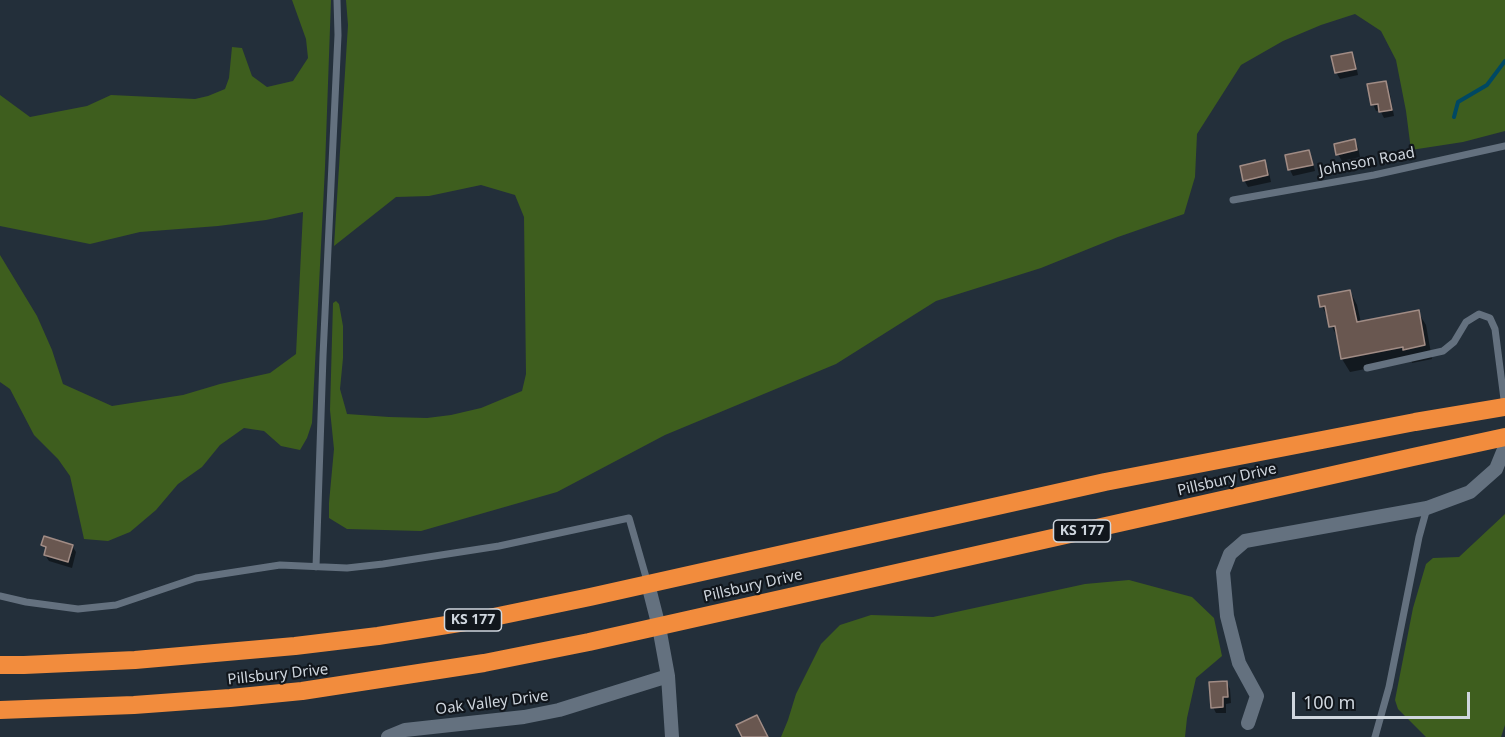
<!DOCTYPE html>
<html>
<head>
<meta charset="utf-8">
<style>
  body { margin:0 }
  #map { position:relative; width:1505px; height:737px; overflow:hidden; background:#232f3a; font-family:"Noto Sans",sans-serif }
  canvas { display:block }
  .scale { position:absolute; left:1292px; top:692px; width:178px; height:27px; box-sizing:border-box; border:3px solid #cfd6de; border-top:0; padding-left:8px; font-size:18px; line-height:21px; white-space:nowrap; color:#cfd6de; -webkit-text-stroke:4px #11161c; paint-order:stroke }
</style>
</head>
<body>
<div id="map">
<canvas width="1505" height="737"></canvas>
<div class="scale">100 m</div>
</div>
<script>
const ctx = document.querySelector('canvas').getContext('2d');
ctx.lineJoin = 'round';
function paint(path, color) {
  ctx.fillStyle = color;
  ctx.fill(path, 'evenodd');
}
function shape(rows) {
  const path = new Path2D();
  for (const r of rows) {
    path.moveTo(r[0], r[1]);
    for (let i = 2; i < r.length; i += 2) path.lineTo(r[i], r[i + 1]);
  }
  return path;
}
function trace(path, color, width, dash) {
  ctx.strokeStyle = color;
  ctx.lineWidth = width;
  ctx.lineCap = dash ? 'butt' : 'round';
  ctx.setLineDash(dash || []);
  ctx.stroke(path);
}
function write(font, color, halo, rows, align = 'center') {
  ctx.font = font + ' "Noto Sans",sans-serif';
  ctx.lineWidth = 4.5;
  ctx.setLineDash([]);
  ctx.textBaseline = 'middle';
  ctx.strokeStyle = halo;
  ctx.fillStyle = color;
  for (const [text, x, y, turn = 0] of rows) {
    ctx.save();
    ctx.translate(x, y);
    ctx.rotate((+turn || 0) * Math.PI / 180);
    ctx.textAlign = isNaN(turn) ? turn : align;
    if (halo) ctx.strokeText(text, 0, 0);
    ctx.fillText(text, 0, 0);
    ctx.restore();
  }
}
const green = shape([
  [292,0,331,0,325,167,312,423,307,438,300,450,281,446,264,431,244,428,220,445,202,467,178,484,156,510,130,532,108,541,84,539,70,476,58,459,34,435,10,389,0,382,0,255,37,316,52,350,63,384,112,406,183,395,220,384,270,373,296,354,303,212,266,220,218,226,140,232,90,244,0,226,0,95,30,117,87,106,111,95,195,99,208,96,225,89,229,78,232,47,242,48,252,76,267,87,293,81,308,58,306,39],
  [346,0,1505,0,1505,131,1463,142,1411,150,1406,111,1396,60,1381,31,1355,14,1321,25,1283,41,1241,65,1197,134,1195,177,1184,214,1118,237,1041,268,936,301,836,364,665,435,557,492,421,531,347,529,329,518,329,503,334,449,330,410,333,303,336,301,339,304,343,326,343,358,340,389,347,414,389,417,427,418,451,415,481,408,522,391,526,374,524,217,515,195,481,185,429,196,396,197,334,246,348,25],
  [1505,514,1505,725,1501,737,1426,737,1398,709,1395,700,1413,608,1426,564,1433,558,1459,557],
  [1129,580,1192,597,1214,618,1222,656,1196,678,1187,718,1185,737,781,737,788,720,796,694,821,644,840,625,871,615,933,617,1085,584]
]);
const shadow = shape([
  [1352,53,1355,60,1358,75,1340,79,1336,72],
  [1385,82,1389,89,1394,116,1384,118,1380,110,1376,111,1373,104],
  [1354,141,1358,147,1360,157,1342,161,1338,154],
  [1308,151,1312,158,1315,171,1293,176,1290,170,1287,156],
  [1264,162,1268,168,1271,182,1248,187,1244,180],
  [1350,291,1357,305,1361,323,1418,312,1426,325,1432,359,1412,363,1411,360,1350,372,1342,359,1339,341,1322,306],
  [43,545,72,546,76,552,72,568,49,561,45,555,46,551],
  [1227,683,1230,689,1231,703,1226,704,1226,713,1216,713,1213,707]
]);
const stream = shape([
  [1454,117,1458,102,1487,85,1505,61]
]);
const building = shape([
  [1352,52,1356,69,1335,73,1331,56,1352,52],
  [1386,81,1392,110,1379,112,1378,104,1371,105,1367,84,1386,81],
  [1355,139,1357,150,1336,155,1334,144,1355,139],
  [1309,150,1313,165,1288,170,1285,155,1309,150],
  [1265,160,1268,175,1243,181,1240,166,1265,160],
  [1350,290,1357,322,1419,310,1425,345,1403,350,1403,347,1341,359,1335,326,1329,327,1325,306,1320,307,1318,296,1350,290],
  [44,536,73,545,68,562,44,555,46,547,41,545,44,536],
  [1227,681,1228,697,1223,697,1223,707,1211,708,1209,682,1227,681],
  [757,715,768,737,742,737,736,725,757,715]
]);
const lane = shape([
  [1233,200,1374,175,1505,146],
  [1367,368,1443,351,1454,342,1466,322,1479,314,1490,318,1495,329,1505,407],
  [316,567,323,356,338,35,337,0],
  [0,596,26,602,78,609,116,605,196,578,280,565,347,568,383,564,499,546,629,518,648,584],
  [1375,737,1389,687,1419,537,1427,508]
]);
const street = shape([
  [648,584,659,627,668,676,672,737],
  [1248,723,1257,696,1239,663,1227,616,1223,572,1230,554,1245,541,1427,508,1470,492,1496,469,1505,447],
  [388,737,405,730,524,717,559,710,668,676]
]);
const highway = shape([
  [0,665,24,665,135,660,295,646,378,636,484,619,590,597,1105,482,1415,422,1505,407],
  [0,710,134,705,230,698,302,691,484,663,589,642,1413,457,1505,437]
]);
const shields = [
  [1082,531,57],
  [473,620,57]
];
const shieldNames = [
  ["KS 177",1082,531],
  ["KS 177",473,620]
];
const streetNames = [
  ["Johnson Road",1367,162,-11],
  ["Pillsbury Drive",1227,480,-13],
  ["Pillsbury Drive",753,586,-13],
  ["Pillsbury Drive",278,675,-6],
  ["Oak Valley Drive",492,703,-7]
];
paint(green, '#3e5e1e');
paint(shadow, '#0007');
trace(stream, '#004863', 4);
paint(building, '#695750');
trace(building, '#a18c85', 1.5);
trace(lane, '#64717f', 7);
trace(street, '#64717f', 14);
trace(highway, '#f28c3d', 18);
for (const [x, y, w] of shields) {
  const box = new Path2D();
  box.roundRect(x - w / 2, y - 11, w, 22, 4.5);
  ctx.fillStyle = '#11161c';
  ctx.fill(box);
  trace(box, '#cfd6de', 1.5);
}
write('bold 14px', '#cfd6de', null, shieldNames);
write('15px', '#cfd6de', '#11161c', streetNames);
</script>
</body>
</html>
